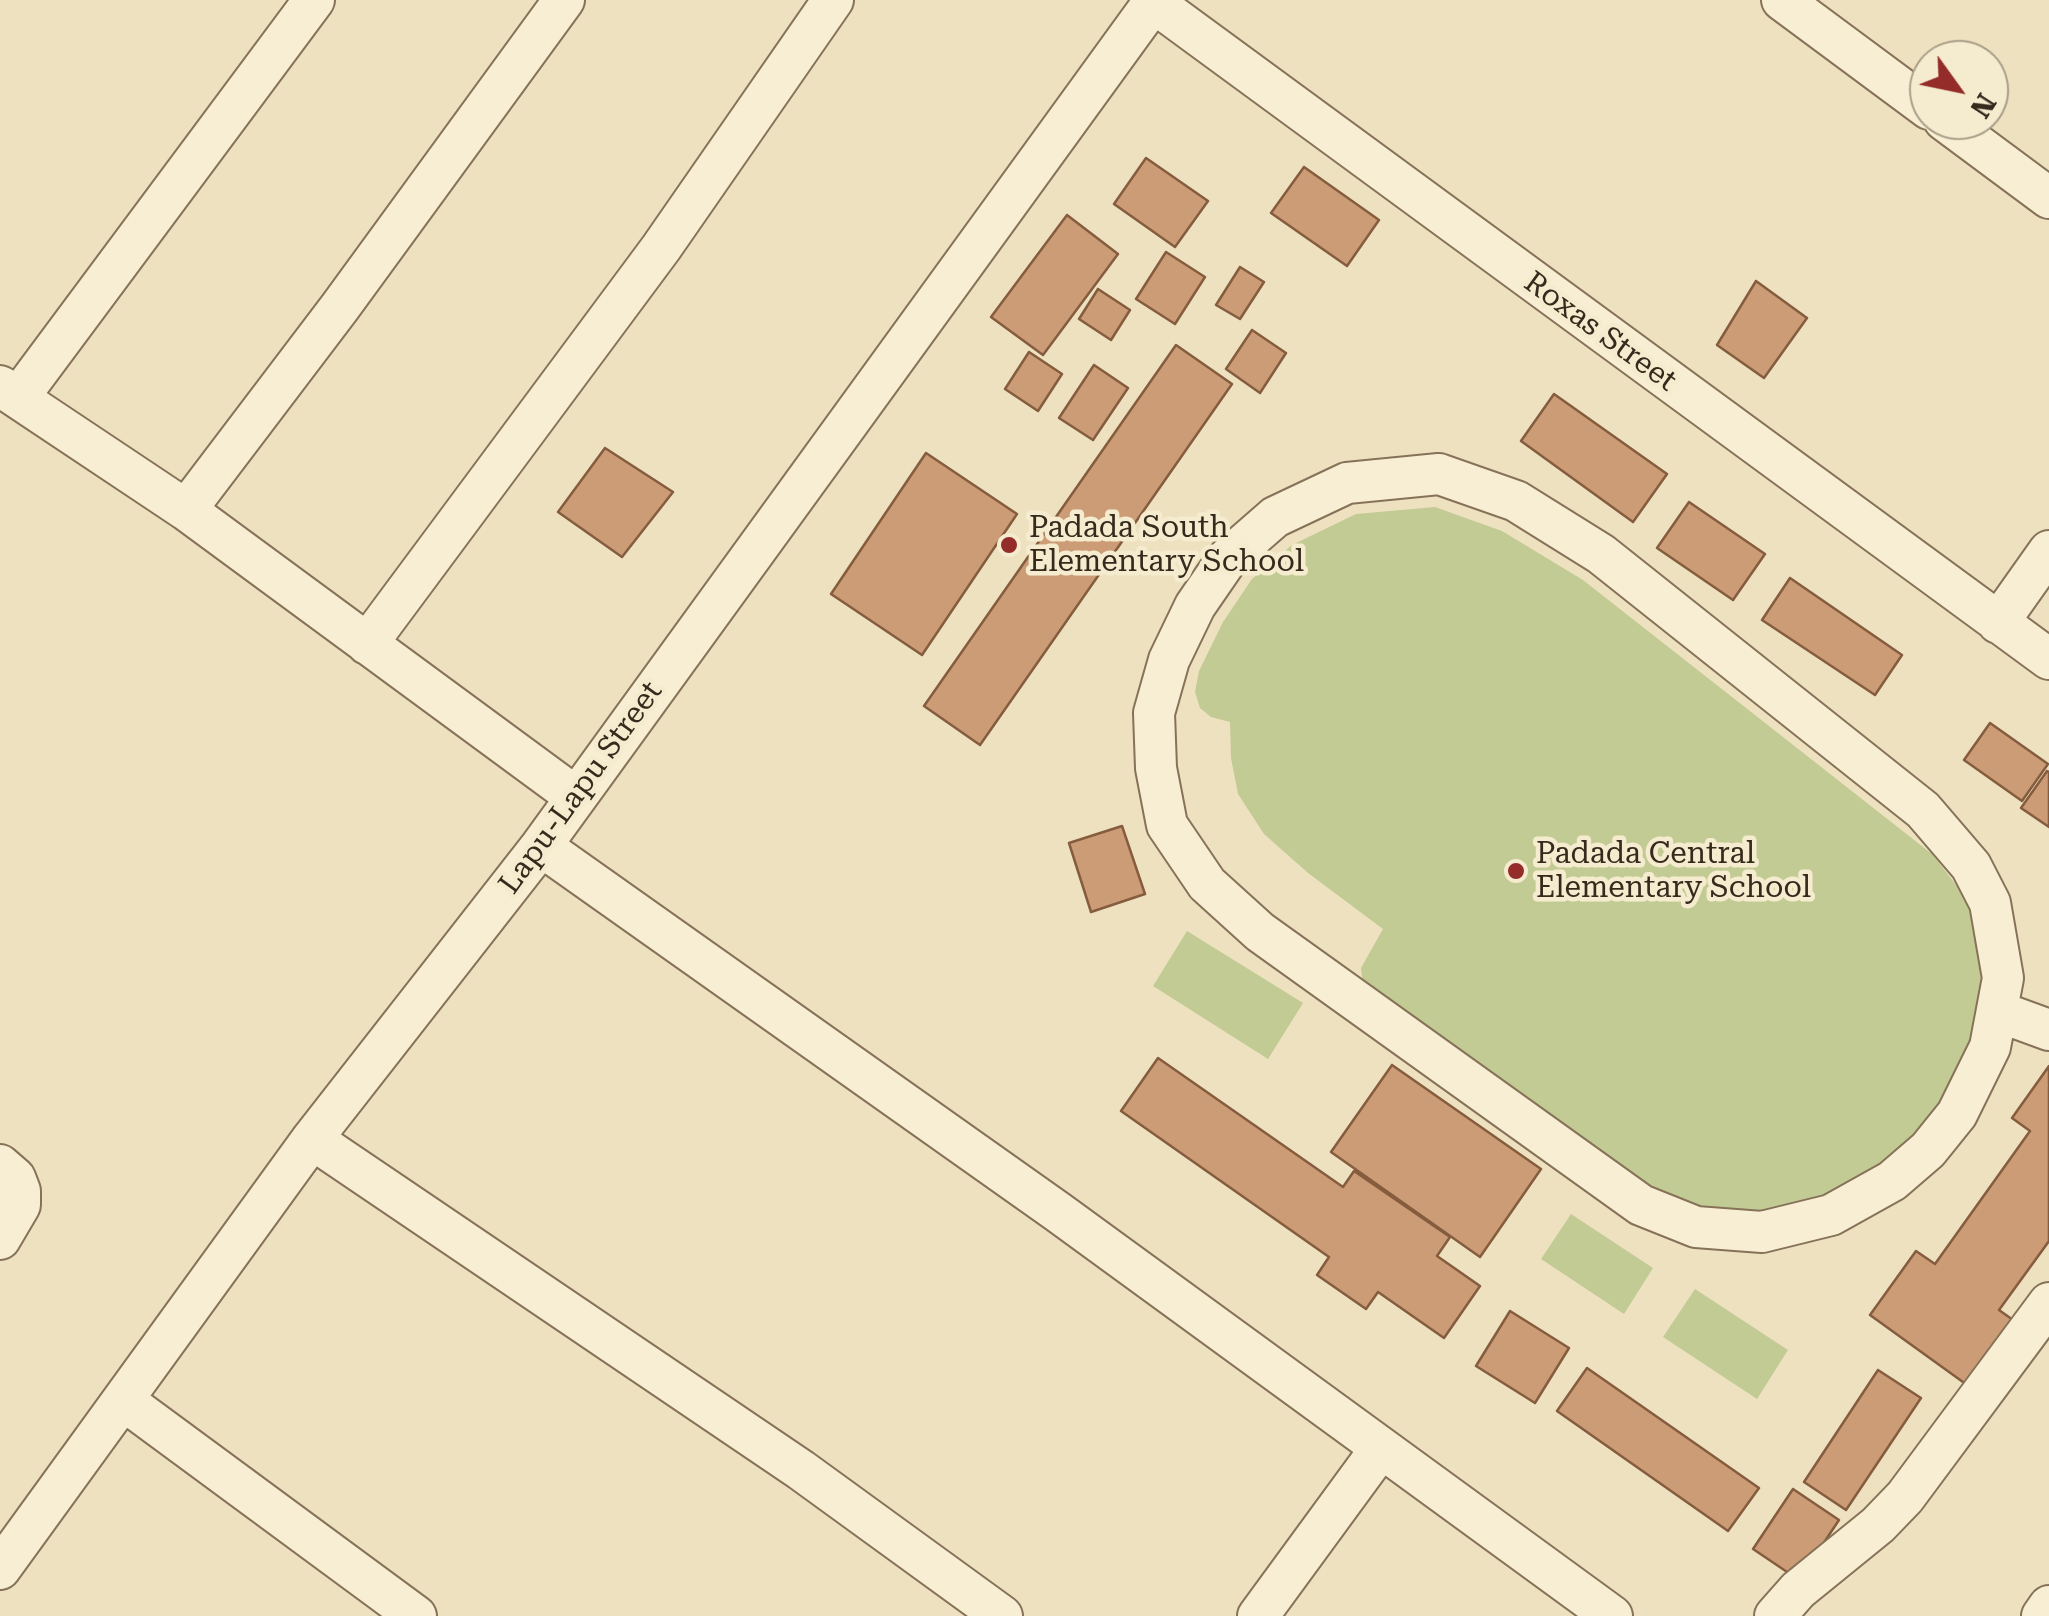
<!DOCTYPE html>
<html>
<head>
<meta charset="utf-8">
<style>
  body { margin:0 }
  #map { position:relative; width:2049px; height:1616px; overflow:hidden; background:#ede1c0; font-family:"Roboto Serif",serif }
  canvas { display:block }
  .north { position:absolute; left:1909px; top:40px; width:100px; height:100px; box-sizing:border-box; background:#f5ebcf; border:2px solid #a99e88; border-radius:50%; rotate:123deg; font-size:28px; font-weight:700; line-height:40px; text-align:center; color:#362a1d }
  .north::after { content:''; display:block; margin:auto; width:35px; height:45px; background:#942c29; clip-path:polygon(50% 0,100% 100%,50% 72%,0 100%) }
</style>
</head>
<body>
<div id="map">
<canvas width="2049" height="1616"></canvas>
<div class="north">N</div>
</div>
<script>
const ctx = document.querySelector('canvas').getContext('2d');
ctx.lineJoin = 'round';
function paint(path, color) {
  ctx.fillStyle = color;
  ctx.fill(path, 'evenodd');
}
function shape(rows) {
  const path = new Path2D();
  for (const r of rows) {
    path.moveTo(r[0], r[1]);
    for (let i = 2; i < r.length; i += 2) path.lineTo(r[i], r[i + 1]);
  }
  return path;
}
function trace(path, color, width, dash) {
  ctx.strokeStyle = color;
  ctx.lineWidth = width;
  ctx.lineCap = dash ? 'butt' : 'round';
  ctx.setLineDash(dash || []);
  ctx.stroke(path);
}
function write(font, color, halo, rows, align = 'center') {
  ctx.font = font + ' "Roboto Serif",serif';
  ctx.lineWidth = 9;
  ctx.setLineDash([]);
  ctx.textBaseline = 'middle';
  ctx.strokeStyle = halo;
  ctx.fillStyle = color;
  for (const [text, x, y, turn = 0] of rows) {
    ctx.save();
    ctx.translate(x, y);
    ctx.rotate((+turn || 0) * Math.PI / 180);
    ctx.textAlign = isNaN(turn) ? turn : align;
    if (halo) ctx.strokeText(text, 0, 0);
    ctx.fillText(text, 0, 0);
    ctx.restore();
  }
}
const green = shape([
  [1435,507,1502,531,1583,580,1932,854,1975,909,1987,978,1974,1042,1944,1106,1883,1168,1825,1200,1761,1216,1700,1211,1647,1190,1363,986,1361,968,1383,929,1308,873,1264,834,1238,794,1231,758,1230,722,1211,717,1200,708,1195,692,1199,671,1223,622,1252,579,1292,545,1356,514],
  [1187,931,1303,1003,1268,1059,1153,986],
  [1571,1214,1653,1268,1624,1314,1541,1259],
  [1695,1289,1788,1350,1757,1399,1663,1337]
]);
const building = shape([
  [1146,158,1208,201,1175,247,1114,204,1146,158],
  [1304,167,1379,220,1347,266,1271,213,1304,167],
  [1067,215,1118,254,1043,355,991,317,1067,215],
  [1166,252,1205,277,1175,324,1136,299,1166,252],
  [1240,267,1264,282,1240,319,1216,305,1240,267],
  [1756,281,1807,318,1764,378,1717,345,1756,281],
  [1098,289,1130,310,1111,340,1079,319,1098,289],
  [1252,330,1286,353,1260,393,1226,369,1252,330],
  [1176,345,1232,384,980,745,924,706,1176,345],
  [1029,352,1062,374,1038,411,1005,389,1029,352],
  [1094,365,1128,388,1093,440,1059,418,1094,365],
  [1554,394,1667,474,1633,522,1521,441,1554,394],
  [605,448,673,492,622,557,558,512,605,448],
  [926,453,1017,514,922,655,831,594,926,453],
  [1689,502,1765,554,1733,600,1657,548,1689,502],
  [1790,578,1902,655,1875,695,1762,620,1790,578],
  [1990,723,2048,764,2022,801,1964,760,1990,723],
  [2047,771,2049,772,2049,827,2021,808,2047,771],
  [1122,826,1145,894,1091,912,1069,843,1122,826],
  [1158,1058,1343,1187,1354,1171,1450,1237,1437,1256,1480,1286,1444,1338,1378,1292,1366,1309,1317,1275,1329,1257,1121,1111,1158,1058],
  [1392,1065,1541,1169,1480,1257,1331,1152,1392,1065],
  [2049,1066,2049,1241,1999,1310,2020,1325,1974,1390,1870,1315,1916,1251,1935,1264,2030,1131,2012,1118,2049,1066],
  [1510,1311,1569,1348,1535,1403,1476,1366,1510,1311],
  [1587,1368,1759,1488,1728,1531,1557,1411,1587,1368],
  [1878,1370,1921,1398,1846,1510,1804,1482,1878,1370],
  [1793,1489,1839,1520,1799,1580,1753,1549,1793,1489]
]);
const minor = shape([
  [1782,0,1929,109],
  [1153,2,2049,659],
  [1944,120,2049,198],
  [0,386,186,510,576,797],
  [18,398,314,0],
  [1439,474,1516,501,1601,554,1923,810,1971,866,1990,903,2003,978,1990,1047,1957,1114,1928,1150,1892,1181,1831,1215,1762,1232,1696,1227,1641,1205,1260,932,1207,884,1167,825,1156,768,1154,713,1169,660,1195,606,1228,558,1275,517,1347,483,1439,474],
  [186,510,340,307,564,0],
  [1998,623,2049,551],
  [367,644,661,248,833,0],
  [541,846,1058,1212,1612,1616],
  [1997,1011,2049,1030],
  [312,1139,801,1470,1002,1616],
  [0,1165,15,1178,20,1191,20,1205,0,1239],
  [123,1400,416,1616],
  [0,1569,312,1139,541,846,1155,0],
  [1258,1616,1381,1448],
  [1775,1616,1798,1590,1878,1525,1905,1497,2049,1303],
  [2042,1616,2049,1606]
]);
const markers = [
  [1009,545,10,"#942c29"],
  [1516,871,10,"#942c29"]
];
const streetNames = [
  ["Roxas Street",1600,332,36],
  ["Lapu-Lapu Street",581,788,-54]
];
const poiNames = [
  ["Padada South",1029,528],
  ["Elementary School",1029,562],
  ["Padada Central",1536,854],
  ["Elementary School",1536,888]
];
paint(green, '#c3cb94');
paint(building, '#cb9c76');
trace(building, '#855d3e', 2.5);
trace(minor, '#867258', 44);
trace(minor, '#f8eed3', 40);
for (const [x, y, r, color] of markers) {
  const dot = new Path2D();
  dot.arc(x, y, r, 0, 2 * Math.PI);
  ctx.fillStyle = color;
  ctx.fill(dot);
  trace(dot, '#f5ebcf', 4);
}
write('30px', '#362a1d', '#f5ebcf', streetNames);
write('30px', '#362a1d', '#f5ebcf', poiNames, 'left');
</script>
</body>
</html>
